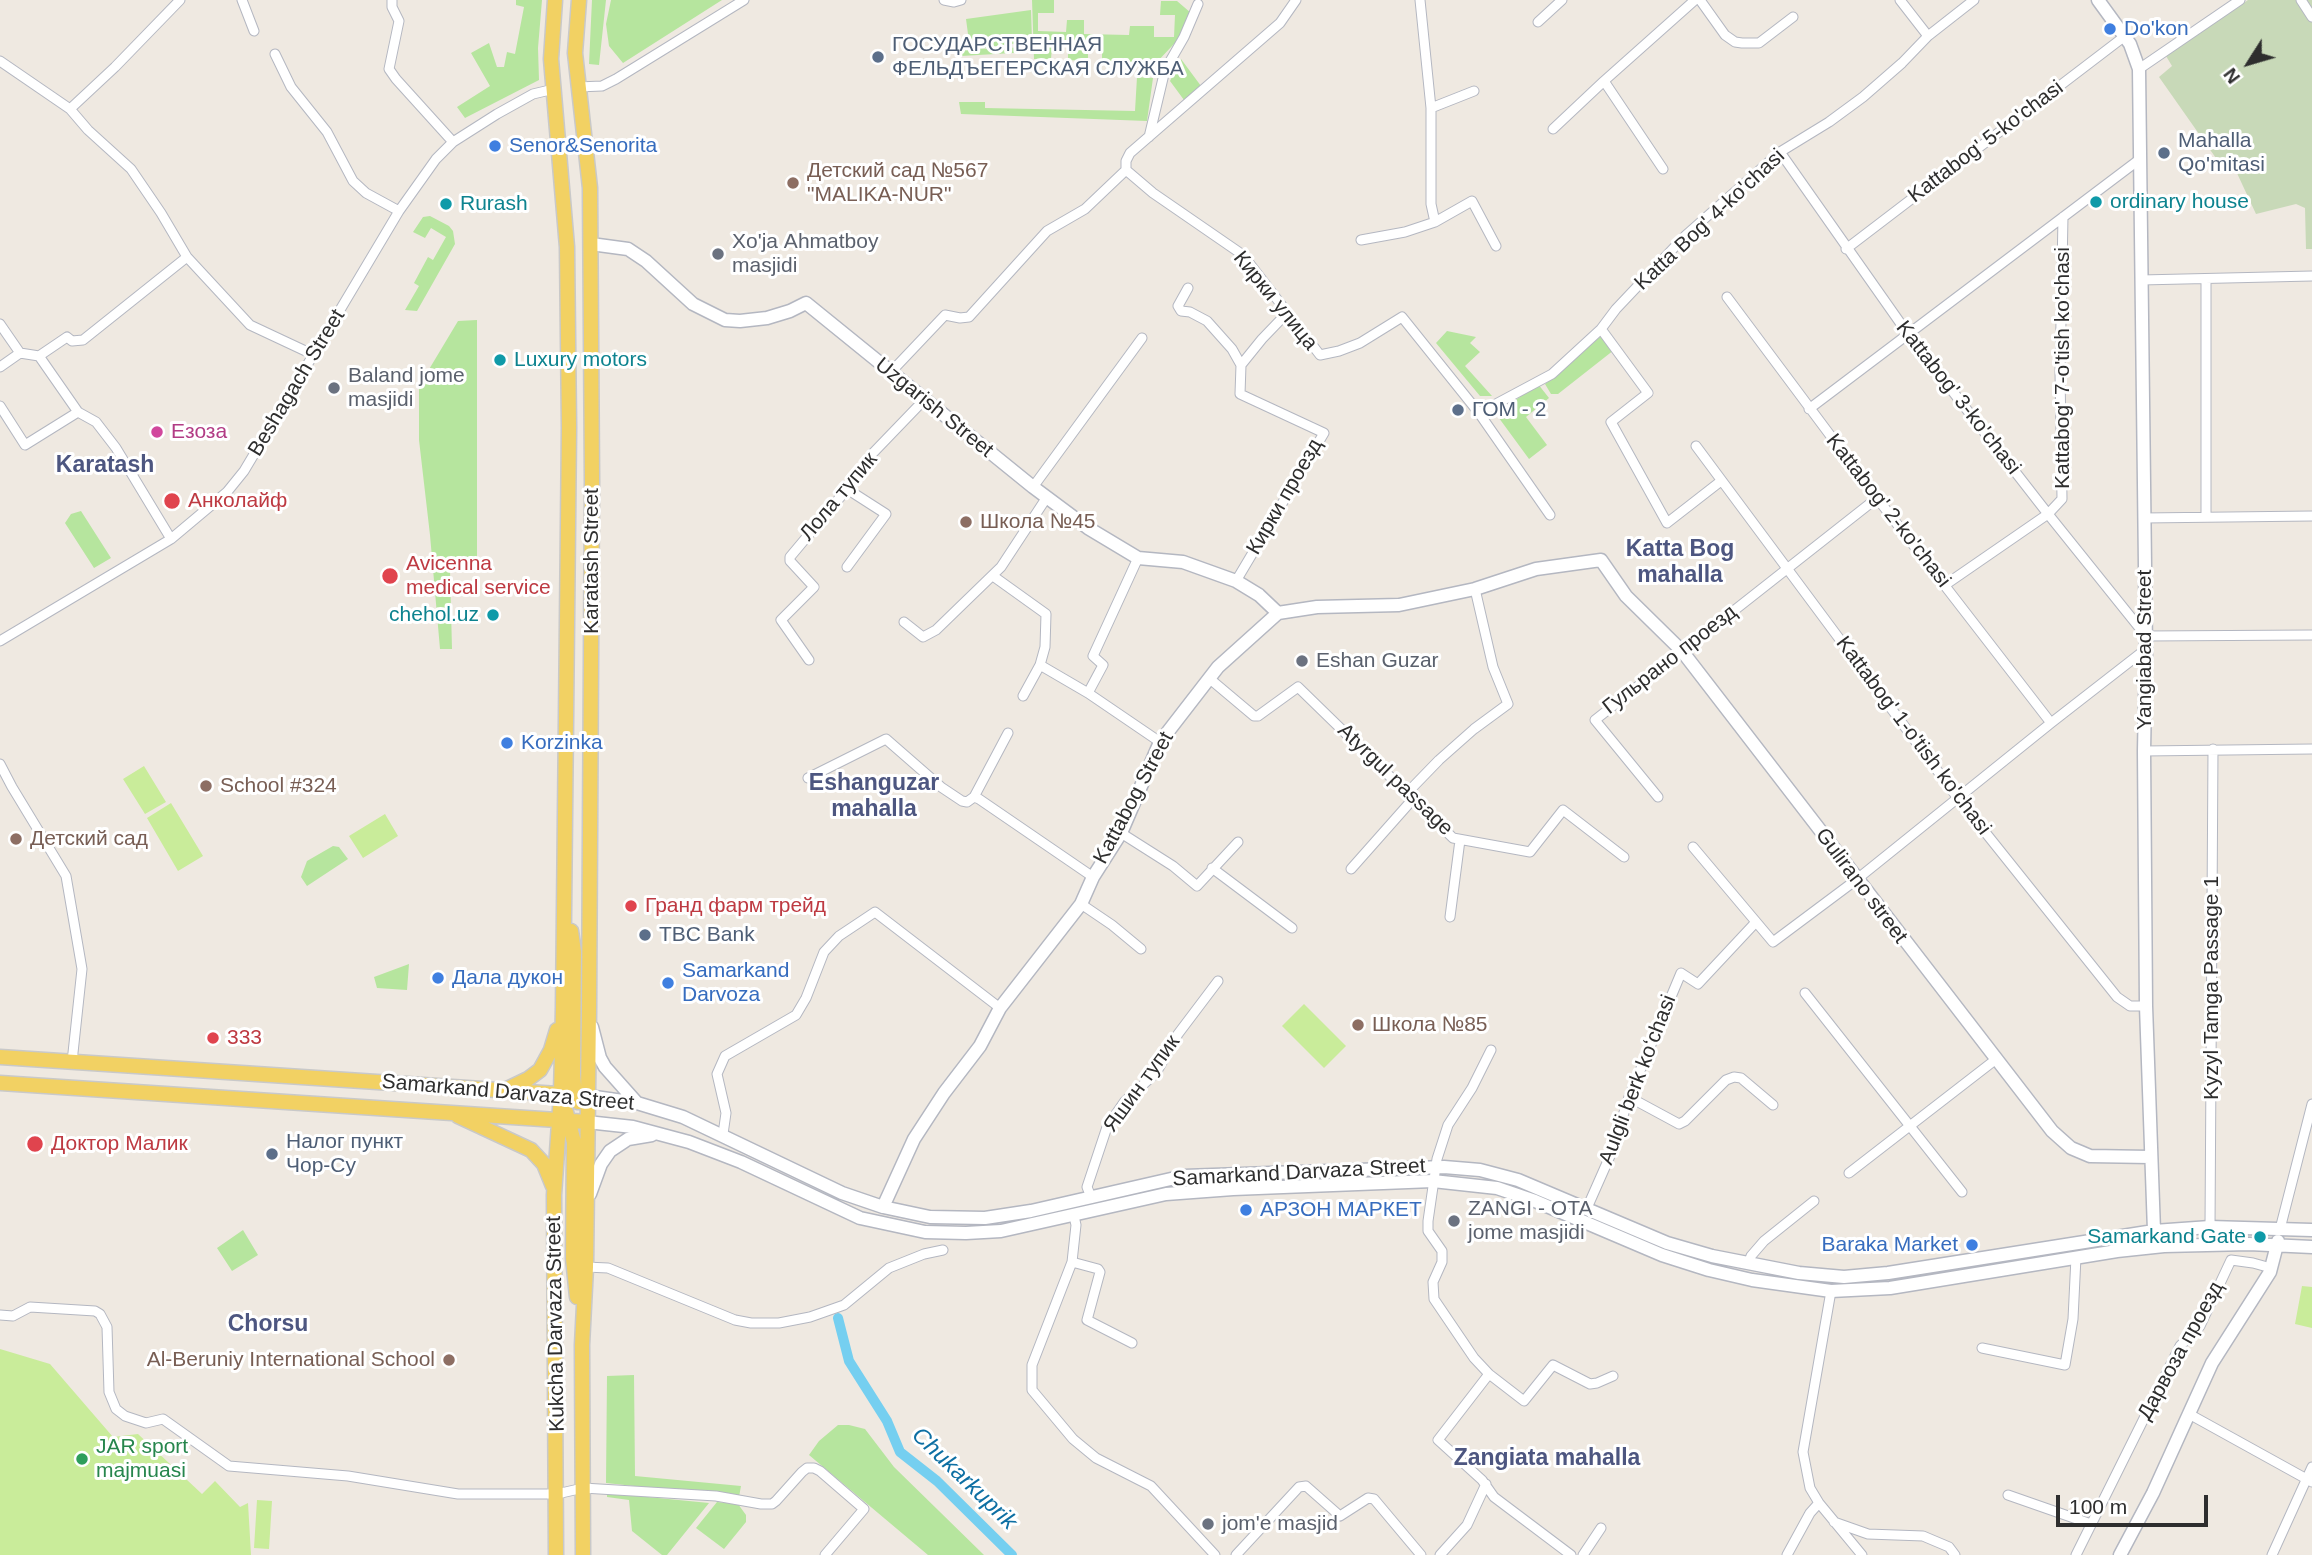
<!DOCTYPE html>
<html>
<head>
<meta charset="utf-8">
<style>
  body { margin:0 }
  #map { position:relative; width:2312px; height:1555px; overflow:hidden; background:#efe9e1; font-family:Arial,sans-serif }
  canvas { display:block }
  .north { position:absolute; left:2214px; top:28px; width:70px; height:70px; -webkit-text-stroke:5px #fff; paint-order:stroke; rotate:233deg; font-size:19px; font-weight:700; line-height:28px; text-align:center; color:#2e2e2e }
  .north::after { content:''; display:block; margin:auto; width:24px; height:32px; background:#2e2e2e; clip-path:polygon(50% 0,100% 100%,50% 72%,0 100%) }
  .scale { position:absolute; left:2056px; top:1495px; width:152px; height:32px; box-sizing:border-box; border:4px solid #2e2e2e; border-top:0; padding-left:9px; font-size:21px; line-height:24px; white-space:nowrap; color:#2e2e2e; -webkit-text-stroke:5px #fff; paint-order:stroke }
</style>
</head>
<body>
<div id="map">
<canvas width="2312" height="1555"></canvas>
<div class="north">N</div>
<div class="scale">100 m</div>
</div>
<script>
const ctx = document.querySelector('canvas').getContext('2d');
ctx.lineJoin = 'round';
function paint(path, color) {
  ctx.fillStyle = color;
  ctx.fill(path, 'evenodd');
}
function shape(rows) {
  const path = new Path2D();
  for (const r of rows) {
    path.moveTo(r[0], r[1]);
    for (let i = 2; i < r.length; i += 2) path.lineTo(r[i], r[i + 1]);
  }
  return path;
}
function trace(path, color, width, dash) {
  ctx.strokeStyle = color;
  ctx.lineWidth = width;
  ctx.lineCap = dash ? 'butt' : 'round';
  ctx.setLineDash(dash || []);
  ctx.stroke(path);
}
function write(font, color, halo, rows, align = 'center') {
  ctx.font = font + ' Arial,sans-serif';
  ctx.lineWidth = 6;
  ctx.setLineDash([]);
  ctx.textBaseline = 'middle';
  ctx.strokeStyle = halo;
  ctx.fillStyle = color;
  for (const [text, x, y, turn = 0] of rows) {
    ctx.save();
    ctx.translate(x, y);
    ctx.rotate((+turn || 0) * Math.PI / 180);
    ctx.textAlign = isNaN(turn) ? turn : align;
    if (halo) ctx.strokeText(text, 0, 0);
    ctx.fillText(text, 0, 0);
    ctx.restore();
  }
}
const green = shape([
  [516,0,542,0,538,48,539,80,465,118,457,107,490,86,471,53,489,43,497,67,504,67,507,52,515,54,524,7,516,5],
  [592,0,606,0,599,65,589,64],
  [611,0,722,0,623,63,609,46,606,24],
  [1032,0,1054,0,1054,13,1038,13,1038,31,1066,32,1067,20,1084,20,1084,34,1129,35,1130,26,1154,26,1154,37,1174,37,1175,15,1160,15,1161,1,1177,1,1191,13,1189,28,1156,63,1102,62,1102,46,1088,46,1088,61,1068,60,1068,46,1052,46,1051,59,1034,59],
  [1031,10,1032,41,979,49,1030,47,1030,52,961,56,961,50,970,49,966,19],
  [1181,59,1201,86,1184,100,1170,81],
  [1137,77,1153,78,1147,121,961,114,959,102,985,102,985,108,1135,111],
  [430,216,449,226,453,231,455,244,417,311,405,310,419,286,414,283,428,257,433,260,446,237,431,228,425,238,413,232,423,217],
  [477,320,477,569,450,570,452,649,440,649,430,535,419,440,419,386,458,321],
  [1447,331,1476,337,1470,343,1480,352,1465,366,1492,396,1480,396,1436,343],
  [1602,335,1614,350,1558,394,1551,394,1545,384],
  [1538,384,1549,398,1526,417,1547,445,1529,459,1496,414],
  [81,511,111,558,94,568,65,523,71,514],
  [333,846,339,847,348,859,307,886,301,877,307,861],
  [409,964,407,990,377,988,374,977],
  [243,1230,258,1255,232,1271,217,1248],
  [634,1375,635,1476,741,1486,739,1497,606,1483,607,1376],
  [838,1425,849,1425,865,1429,894,1467,984,1555,928,1555,809,1455,819,1441],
  [607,1493,709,1503,667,1555,662,1555,632,1531,629,1500,607,1497],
  [717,1502,738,1504,746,1515,746,1522,724,1549,696,1528]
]);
const cemetery = shape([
  [2248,0,2312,0,2312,249,2306,249,2305,208,2296,204,2256,214,2236,171,2227,169,2218,161,2159,77,2172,66,2166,56]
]);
const pitch = shape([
  [144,766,166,802,145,814,123,779],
  [171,803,203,856,178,871,147,818],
  [385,814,398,836,363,858,349,836],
  [1304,1004,1346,1046,1324,1068,1282,1026],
  [2302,1286,2312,1287,2312,1328,2295,1324],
  [0,1349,50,1364,113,1437,138,1434,202,1494,215,1481,240,1507,248,1503,251,1555,0,1555],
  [257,1500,272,1501,269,1549,254,1548]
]);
const canal = shape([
  [838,1318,849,1361,887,1421,900,1452,937,1481,1012,1555]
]);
const street = shape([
  [242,0,254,31],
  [392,0,392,7,399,21,389,69,396,79,453,142],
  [944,0,954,2,961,0],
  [1420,0,1431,108,1431,204,1435,222],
  [1700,0,1725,35,1735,42,1742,43,1759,43,1793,17],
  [1900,0,1928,36],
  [2301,0,2312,17],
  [1538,22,1562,0],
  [275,54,291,87,327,132,353,181,366,193,399,211],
  [0,61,70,109,88,130,131,169,161,213,187,257,250,325,314,355],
  [2139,69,2240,0],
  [1604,81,1663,169],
  [578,87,602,86,616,79,744,0],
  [1431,108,1474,91],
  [70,109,115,67,180,0],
  [1553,129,1604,81,1695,0],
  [1149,137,1165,70,1184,37,1198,4],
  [1780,152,1908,334,2048,514,2146,636,2312,635],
  [1126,170,1153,193,1243,255,1320,355,1339,351,1360,343,1402,317,1479,413,1550,515],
  [1126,170,1126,161,1130,153,1280,23,1296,0],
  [1361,240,1405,232,1435,222,1472,201,1496,246],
  [1846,249,2125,36],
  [2206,279,2206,517],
  [2141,280,2312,276],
  [1188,288,1178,306,1181,311,1190,312,1207,321,1232,349,1241,365],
  [1727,297,1877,498,2051,723],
  [0,324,20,353],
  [1601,329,1648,393,1611,422,1667,523,1721,481],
  [39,356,67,337,72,341,83,340,187,257],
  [0,367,20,353,39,356,78,412,96,422,116,448,171,539],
  [890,373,945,315,960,318,969,317,1047,231,1085,209,1126,170],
  [0,406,25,445,78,412],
  [1809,409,2140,159],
  [1479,413,1552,374,1601,329,1616,309,1686,235,1780,152,1829,122,1863,97,1902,63,1928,36,1974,0],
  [1696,446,1957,797,2117,997,2130,1006,2146,1006],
  [1033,487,1142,338],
  [2144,518,2312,516],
  [847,567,886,514,847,489],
  [993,576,1046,614,1045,647,1040,665,1023,696],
  [1236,581,1324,433,1240,394,1241,365,1262,339,1287,313],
  [1945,585,2048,514,2062,499,2060,372,2063,217],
  [904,622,923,637,936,630,1001,567,1047,497],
  [0,641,171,539,227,492,244,471,399,211,436,159,453,142,497,114,533,94,554,89],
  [809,660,781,620,814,587,790,561,790,557,847,489,872,454,924,400],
  [1040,665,1088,693,1160,742],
  [1210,679,1254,716,1258,716,1298,687,1453,838,1530,852,1563,810,1624,857],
  [1088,693,1103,665,1093,656,1138,558],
  [2144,751,2312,749],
  [0,764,12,787,66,876,82,969,72,1062],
  [808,778,886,739,941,787,962,801,967,802,974,797,979,799,1093,877],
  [1407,793,1439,760,1474,729,1508,704,1493,667,1475,589],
  [974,797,1008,733],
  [1658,797,1595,720,1877,498],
  [1121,833,1173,866,1197,886,1238,842],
  [1693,847,1773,942,1856,880,2051,723,2146,649],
  [1212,868,1292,928],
  [1351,869,1413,799],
  [1081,904,1112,925,1141,949],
  [1450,917,1460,840],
  [1805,993,1962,1192],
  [1491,1050,1472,1088,1448,1125,1437,1159,1428,1221,1428,1231,1442,1251,1442,1262,1433,1282,1434,1299,1474,1358,1489,1374,1524,1401,1553,1365,1590,1384,1597,1383,1613,1376],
  [1629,1097,1679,1124,1685,1121,1726,1080,1734,1077,1741,1078,1773,1105],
  [723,1134,726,1113,717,1074,725,1056,796,1015,806,998,824,952,839,936,875,912,1000,1008],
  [1849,1173,1995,1060],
  [1091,1197,1087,1187,1107,1127,1125,1101,1156,1073,1178,1034,1218,981],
  [1587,1208,1610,1156,1629,1097,1681,973,1698,984,1756,922],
  [1074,1216,1076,1225,1072,1262,1032,1365,1032,1390,1073,1439,1096,1458,1151,1486,1215,1555],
  [2210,1227,2213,749],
  [2280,1229,2312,1104],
  [1072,1262,1098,1269,1100,1272,1087,1320,1132,1343],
  [1748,1264,1751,1256,1764,1241,1814,1201],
  [586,1267,608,1268,735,1320,751,1323,779,1323,810,1317,844,1305,889,1268,924,1254,943,1250],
  [0,1315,13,1316,30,1307,95,1311,100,1314,107,1327,109,1392,116,1409,125,1416,146,1423,163,1419,229,1466,348,1476,458,1494,557,1494,583,1488,716,1496,761,1504,772,1504,776,1501,802,1472,807,1468,814,1468,820,1471,864,1509,825,1555],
  [1982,1348,2065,1365,2073,1319,2076,1257],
  [1489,1374,1438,1440,1482,1480,1494,1497,1571,1555],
  [2189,1414,2312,1482],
  [2008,1495,2091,1524],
  [1819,1503,1862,1555],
  [1834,1522,1868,1534,1923,1536,1949,1547,1955,1555],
  [1236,1555,1299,1487,1306,1486,1340,1516,1368,1498,1374,1499,1421,1555],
  [1440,1555,1467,1525,1486,1484],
  [1583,1555,1601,1528],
  [1787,1555,1810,1513,1819,1503,1810,1488,1803,1452,1831,1291],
  [2076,1555,2180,1346,2200,1326,2231,1260,2253,1263,2271,1268],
  [2272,1555,2312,1467]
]);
const secondary = shape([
  [2098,0,2130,44,2139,69,2146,649,2144,751,2146,1006,2154,1231],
  [591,244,628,249,646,261,693,304,725,320,740,321,767,318,790,311,806,303,1033,487,1088,528,1138,558,1183,562,1236,581,1259,595,1278,613],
  [592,1027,600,1058,605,1067,637,1103],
  [588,1096,637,1103,683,1117,842,1193,883,1207,930,1217,985,1218,1031,1211,1184,1176,1444,1167,1480,1170,1518,1180,1667,1243,1712,1256,1799,1273,1844,1277,1888,1273,2154,1231,2210,1227,2312,1230],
  [587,1122,633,1127,689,1142,741,1162,860,1218,925,1232,966,1233,1001,1231,1166,1194,1233,1189,1433,1181,1497,1188,1535,1201,1662,1255,1709,1270,1752,1280,1831,1291,1890,1288,2117,1251,2164,1246,2249,1244,2312,1247],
  [590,1194,601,1164,610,1151,628,1139,652,1135],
  [883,1207,914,1139,944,1093,980,1046,1000,1008,1081,904,1093,877,1121,833,1160,742,1218,667,1278,613,1317,607,1399,605,1475,589,1536,569,1601,560,1626,596,1682,651,2052,1131,2071,1148,2090,1156,2150,1157],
  [2120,1555,2153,1493,2212,1363,2270,1272,2278,1241]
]);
const primary = shape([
  [555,0,551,59,567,247,569,428,563,1008,561,1094,554,1195,556,1555],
  [579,0,575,53,590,188,592,482,589,1010,586,1267,582,1345,583,1555],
  [571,931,574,952,573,1074,575,1095,578,1102],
  [0,1057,588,1096],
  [0,1083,587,1122],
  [505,1090,528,1079,540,1070,551,1050,557,1030],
  [566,1112,574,1142,573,1258,577,1297],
  [458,1116,531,1150,544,1164,553,1186]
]);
const markers = [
  [2110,29,7,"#3f7fe0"],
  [878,57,7,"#5c6f8a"],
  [495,146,7,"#3f7fe0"],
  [2164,153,7,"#5c6f8a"],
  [793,183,7,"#8d6e63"],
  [2096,202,7,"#0f9aa8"],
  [446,204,7,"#0f9aa8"],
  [718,254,7,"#6b7280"],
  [500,360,7,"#0f9aa8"],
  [334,388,7,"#6b7280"],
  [1458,410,7,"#5c6f8a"],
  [157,432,7,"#d1479c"],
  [172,501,9,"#e0444e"],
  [966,522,7,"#8d6e63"],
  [390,576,9,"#e0444e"],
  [493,615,7,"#0f9aa8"],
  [1302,661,7,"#6b7280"],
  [507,743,7,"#3f7fe0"],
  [206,786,7,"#8d6e63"],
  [16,839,7,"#8d6e63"],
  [631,906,7,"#e0444e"],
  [645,935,7,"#5c6f8a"],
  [438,978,7,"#3f7fe0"],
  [668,983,7,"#3f7fe0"],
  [1358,1025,7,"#8d6e63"],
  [213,1038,7,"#e0444e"],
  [35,1144,9,"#e0444e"],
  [272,1154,7,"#5c6f8a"],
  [1246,1210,7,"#3f7fe0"],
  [1454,1221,7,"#6b7280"],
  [2260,1237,7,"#0f9aa8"],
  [1972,1245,7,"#3f7fe0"],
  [449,1360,7,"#8d6e63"],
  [82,1459,7,"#2e9e5b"],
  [1208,1524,7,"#6b7280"]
];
const shopNames = [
  ["Do'kon",2124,29],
  ["Senor&Senorita",509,146],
  ["Korzinka",521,743],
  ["Samarkand",682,971],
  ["Darvoza",682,995],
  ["Дала дукон",452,978],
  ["АРЗОН МАРКЕТ",1260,1210],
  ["Baraka Market",1958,1245,"right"]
];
const serviceNames = [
  ["ГОСУДАРСТВЕННАЯ",892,45],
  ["ФЕЛЬДЪЕГЕРСКАЯ СЛУЖБА",892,69],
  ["Mahalla",2178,141],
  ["Qo'mitasi",2178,165],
  ["ГОМ - 2",1472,410],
  ["TBC Bank",659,935],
  ["Налог пункт",286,1142],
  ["Чор-Су",286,1166]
];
const streetNames = [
  ["Kattabog' 5-ko'chasi",1986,142,-37],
  ["Katta Bog' 4-ko'chasi",1710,220,-43],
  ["Кирки улица",1275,301,51],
  ["Kattabog' 7-o'tish ko'chasi",2063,368,-90],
  ["Beshagach Street",297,383,-59],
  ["Kattabog' 3-ko'chasi",1958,398,52],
  ["Uzgarish Street",934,408,39],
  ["Лола тупик",839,497,-50],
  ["Кирки проезд",1285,497,-60],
  ["Kattabog' 2-ko'chasi",1888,511,52],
  ["Karatash Street",592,561,-90],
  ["Yangiabad Street",2145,650,-90],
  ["Гульрано проезд",1670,660,-38],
  ["Kattabog' 1-o'tish ko'chasi",1913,736,53],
  ["Atyrgul passage",1395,780,44],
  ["Kattabog Street",1134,798,-62],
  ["Gulirano street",1861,886,53],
  ["Kyzyl Tamga Passage 1",2212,988,-90],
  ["Aulgli berk koʻchasi",1638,1080,-69],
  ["Яшин тупик",1142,1084,-54],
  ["Samarkand Darvaza Street",508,1093,5],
  ["Samarkand Darvaza Street",1299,1173,-3],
  ["Kukcha Darvaza Street",556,1324,-91],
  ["Дарвоза проезд",2181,1351,-61]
];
const educationNames = [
  ["Детский сад №567",807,171],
  ["\"MALIKA-NUR\"",807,195],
  ["Школа №45",980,522],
  ["School #324",220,786],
  ["Детский сад",30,839],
  ["Школа №85",1372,1025],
  ["Al-Beruniy International School",435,1360,"right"]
];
const cultureNames = [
  ["ordinary house",2110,202],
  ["Rurash",460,204],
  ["Luxury motors",514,360],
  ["chehol.uz",479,615,"right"],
  ["Samarkand Gate",2246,1237,"right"]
];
const worshipNames = [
  ["Xo'ja Ahmatboy",732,242],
  ["masjidi",732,266],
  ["Baland jome",348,376],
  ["masjidi",348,400],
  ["Eshan Guzar",1316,661],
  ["ZANGI - OTA",1468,1209],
  ["jome masjidi",1468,1233],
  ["jom'e masjid",1222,1524]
];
const hotelNames = [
  ["Езоза",171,432]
];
const healthNames = [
  ["Анколайф",188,501],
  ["Avicenna",406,564],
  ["medical service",406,588],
  ["Гранд фарм трейд",645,906],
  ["333",227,1038],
  ["Доктор Малик",51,1144]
];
const leisureNames = [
  ["JAR sport",96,1447],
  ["majmuasi",96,1471]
];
const neighbourhoodNames = [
  ["Karatash",105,466],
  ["Katta Bog",1680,550],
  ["mahalla",1680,576],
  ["Eshanguzar",874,784],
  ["mahalla",874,810],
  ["Chorsu",268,1325],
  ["Zangiata mahalla",1547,1459]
];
const waterNames = [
  ["Chukarkuprik",964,1479,44]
];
paint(green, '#b6e59e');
paint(cemetery, '#c8d9b8');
paint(pitch, '#c9ec9a');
trace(canal, '#75cff0', 10);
trace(street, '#b4b7c1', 11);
trace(secondary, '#b4b7c1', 15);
trace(primary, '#c9c9c9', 17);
trace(street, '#fff', 9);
trace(secondary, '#fff', 12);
trace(primary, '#f2d163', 14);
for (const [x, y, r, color] of markers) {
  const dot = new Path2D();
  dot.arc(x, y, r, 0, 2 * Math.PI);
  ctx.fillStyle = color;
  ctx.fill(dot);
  trace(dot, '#fff', 2.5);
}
write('21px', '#366cbe', '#fff', shopNames, 'left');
write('21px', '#4e5e75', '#fff', serviceNames, 'left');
write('21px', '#2e2e2e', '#fff', streetNames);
write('21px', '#785e54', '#fff', educationNames, 'left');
write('21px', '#0d838f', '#fff', cultureNames, 'left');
write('21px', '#5b616d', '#fff', worshipNames, 'left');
write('21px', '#b23c85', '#fff', hotelNames, 'left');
write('21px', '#be3a42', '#fff', healthNames, 'left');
write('21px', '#27864d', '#fff', leisureNames, 'left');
write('bold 23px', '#4d5680', '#fff', neighbourhoodNames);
write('italic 23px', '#0d6fa3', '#fff', waterNames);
</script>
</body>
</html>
